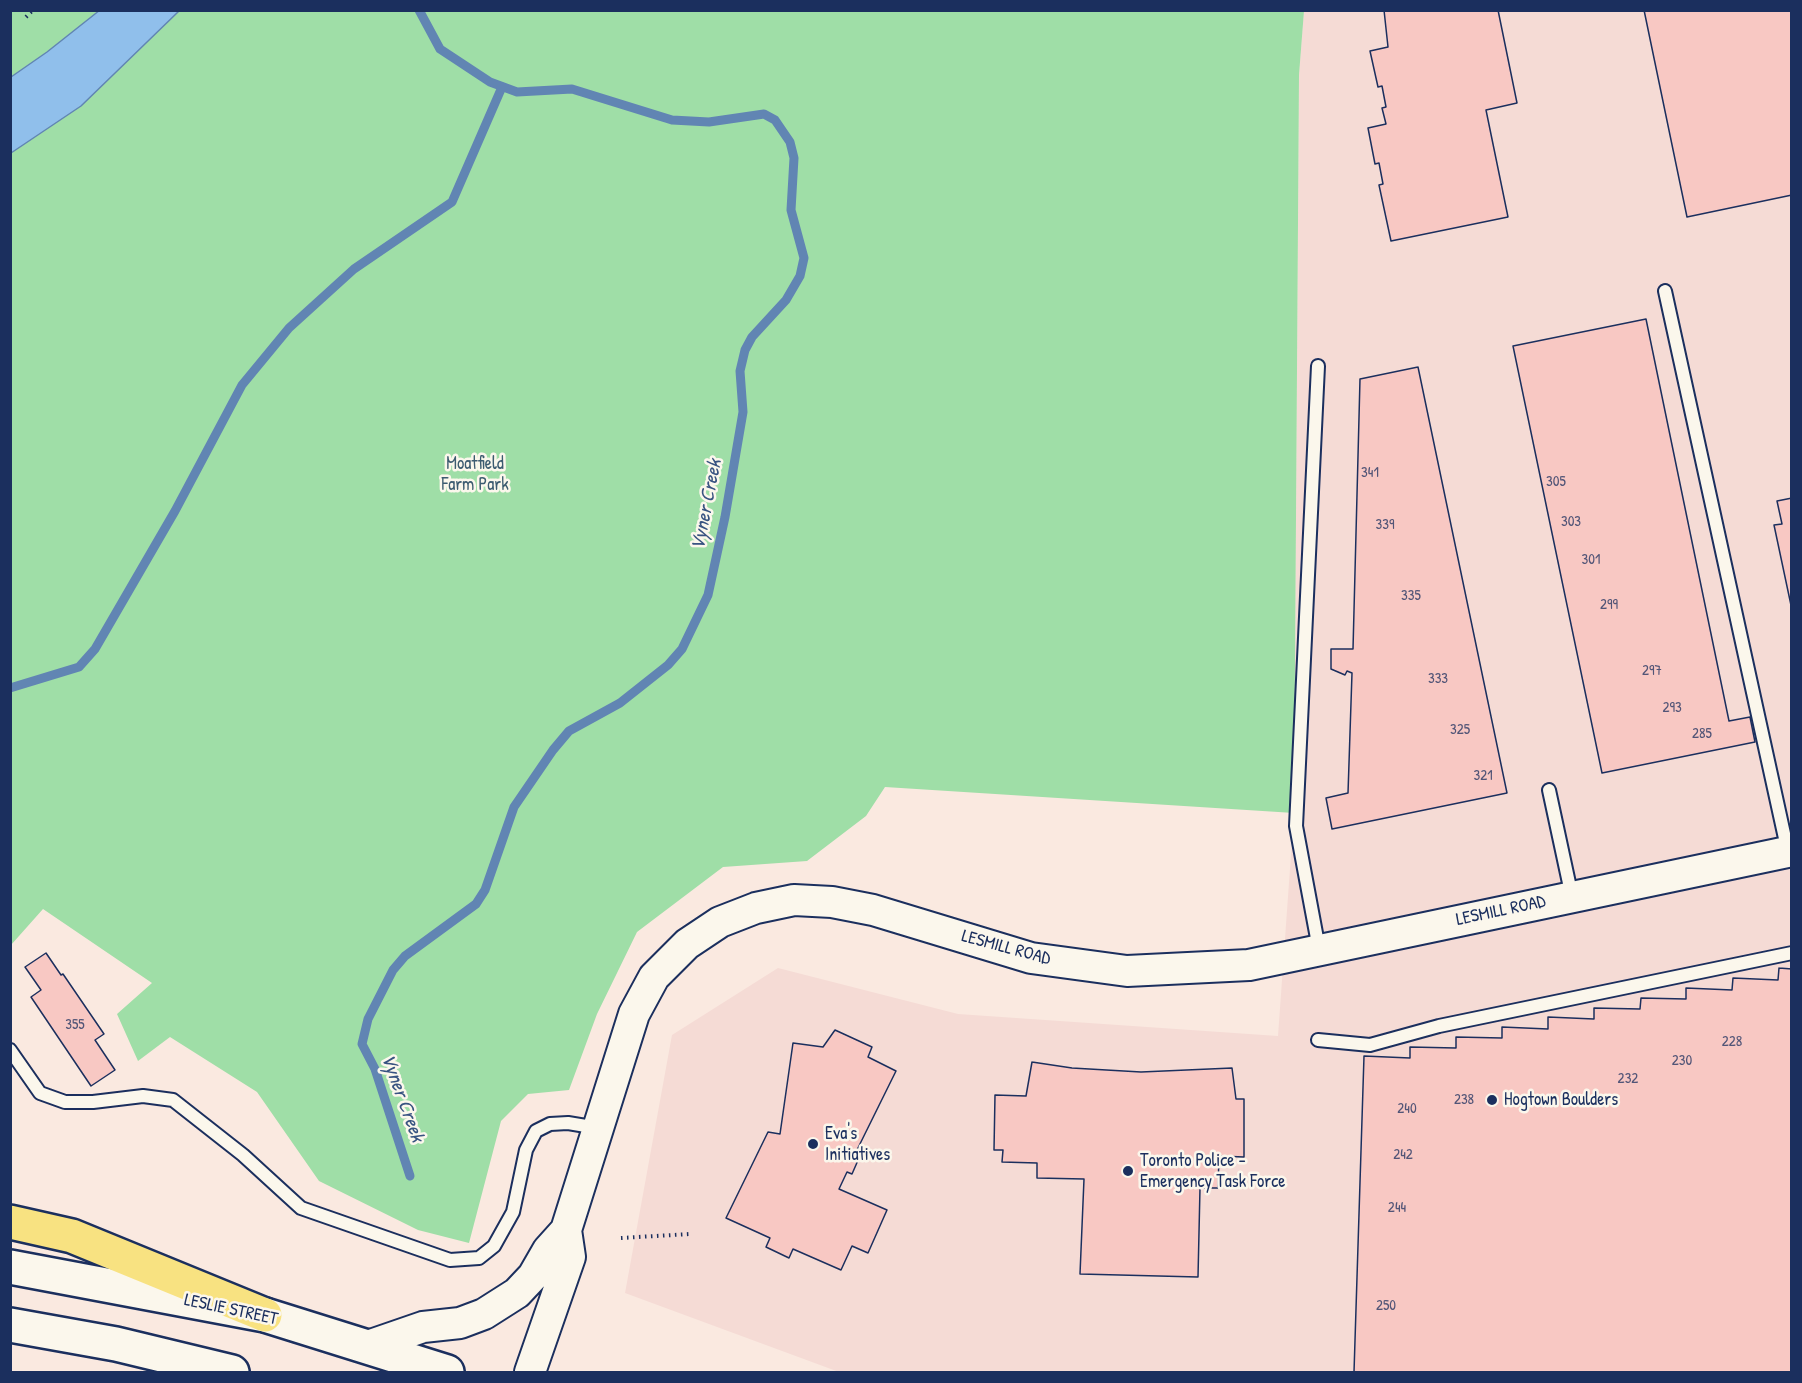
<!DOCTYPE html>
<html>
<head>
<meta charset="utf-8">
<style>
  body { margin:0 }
  #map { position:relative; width:1802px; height:1383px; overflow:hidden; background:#fae9e0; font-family:"Patrick Hand",sans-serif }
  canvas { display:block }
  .frame { position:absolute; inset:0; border:12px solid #1b2f5e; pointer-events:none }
</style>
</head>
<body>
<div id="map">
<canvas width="1802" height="1383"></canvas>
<div class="frame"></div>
</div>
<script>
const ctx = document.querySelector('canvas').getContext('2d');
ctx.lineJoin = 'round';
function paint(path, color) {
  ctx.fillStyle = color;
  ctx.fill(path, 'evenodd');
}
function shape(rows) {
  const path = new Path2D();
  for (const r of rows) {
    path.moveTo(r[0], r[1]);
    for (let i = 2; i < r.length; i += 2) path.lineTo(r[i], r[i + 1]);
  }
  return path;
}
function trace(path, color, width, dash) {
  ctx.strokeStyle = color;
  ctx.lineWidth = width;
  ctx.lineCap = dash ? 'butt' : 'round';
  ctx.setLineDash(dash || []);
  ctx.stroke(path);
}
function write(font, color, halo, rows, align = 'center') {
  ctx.font = font + ' "Patrick Hand",sans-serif';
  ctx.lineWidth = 5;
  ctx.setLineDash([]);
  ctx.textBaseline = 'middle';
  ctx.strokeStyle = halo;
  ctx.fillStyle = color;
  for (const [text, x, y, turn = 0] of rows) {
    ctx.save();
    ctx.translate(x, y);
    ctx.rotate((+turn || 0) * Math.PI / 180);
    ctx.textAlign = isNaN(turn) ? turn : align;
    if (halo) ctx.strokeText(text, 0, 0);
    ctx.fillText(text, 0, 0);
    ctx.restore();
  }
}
const built = shape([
  [1304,11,1791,11,1791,1372,839,1372,625,1293,672,1035,778,968,958,1014,1278,1036,1294,813,1299,75]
]);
const green = shape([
  [11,11,1304,11,1299,75,1294,813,885,787,866,816,807,861,723,867,637,932,597,1014,569,1090,528,1094,501,1121,469,1243,418,1230,319,1181,257,1092,170,1037,138,1061,117,1014,152,983,43,909,11,945]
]);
const water = shape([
  [100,10,179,11,81,106,11,153,11,77,47,52,100,10]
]);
const stream = shape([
  [10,688,79,667,95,649,175,511,242,385,289,328,354,269,452,202,502,87],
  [410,1176,375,1069,362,1044,368,1019,393,970,405,956,476,904,485,890,514,807,553,750,569,731,620,703,668,665,682,649,708,595,725,517,743,412,740,371,745,350,752,337,786,300,800,276,804,258,791,210,794,158,790,142,775,120,764,114,709,122,672,120,572,89,517,92,490,82,440,49,419,10]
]);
const building = shape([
  [1384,10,1498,10,1517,103,1486,110,1508,217,1391,241,1379,185,1383,184,1379,163,1375,164,1368,128,1386,124,1382,108,1386,107,1382,86,1378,87,1370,51,1388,47,1384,10],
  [1644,10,1792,10,1792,195,1687,217,1644,10],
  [1646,319,1729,721,1750,717,1755,742,1602,773,1513,346,1646,319],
  [1418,367,1507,793,1332,829,1326,798,1348,793,1352,673,1347,671,1345,675,1331,669,1331,649,1353,649,1360,379,1418,367],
  [1792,498,1792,610,1774,525,1782,524,1777,501,1792,498],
  [46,953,61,975,63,974,104,1034,95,1040,115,1070,91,1086,31,997,41,990,25,967,46,953],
  [1779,968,1792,969,1792,1372,1354,1372,1364,1056,1410,1058,1410,1047,1456,1048,1456,1037,1502,1038,1502,1027,1548,1029,1548,1017,1594,1019,1594,1008,1640,1009,1641,998,1686,999,1686,988,1732,990,1733,978,1778,980,1779,968],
  [835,1030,872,1047,868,1057,896,1071,854,1156,859,1158,852,1174,847,1172,839,1189,887,1210,868,1253,852,1246,841,1270,793,1249,789,1258,766,1247,770,1238,726,1218,768,1132,780,1134,793,1043,823,1047,835,1030],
  [1032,1062,1072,1068,1141,1072,1232,1068,1236,1099,1244,1099,1244,1157,1219,1156,1218,1188,1200,1188,1198,1277,1080,1274,1084,1179,1037,1178,1037,1163,1002,1162,1003,1150,994,1150,995,1095,1026,1096,1032,1062]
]);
const path = shape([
  [26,17,33,10],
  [621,1238,690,1234]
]);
const service = shape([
  [1665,291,1788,852],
  [1318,366,1296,826,1319,949],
  [1549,790,1572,897],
  [1318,1040,1370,1045,1439,1026,1792,953],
  [10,1050,40,1093,65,1102,93,1102,143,1096,173,1100,243,1155,301,1208,450,1260,479,1258,494,1246,513,1212,526,1150,536,1131,550,1124,568,1123,598,1128]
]);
const tertiary = shape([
  [365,1347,423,1327,460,1323,484,1314,517,1293,533,1276,548,1250,566,1230],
  [530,1372,570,1257,566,1230,634,1014,654,977,687,944,720,922,756,908,794,900,832,902,873,910,1031,958,1127,971,1249,965,1792,851]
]);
const secondary = shape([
  [10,1267,265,1315,447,1372],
  [10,1325,116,1344,232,1372]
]);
const motorway = shape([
  [10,1222,72,1236,265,1315]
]);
const markers = [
  [1492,1100,6,"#1b2f5e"],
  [813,1144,6,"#1b2f5e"],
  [1128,1171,6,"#1b2f5e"]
];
const numberNames = [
  ["341",1370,473],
  ["305",1556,482],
  ["303",1571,522],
  ["339",1385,525],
  ["301",1591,560],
  ["335",1411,596],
  ["299",1609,605],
  ["297",1652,671],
  ["333",1438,679],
  ["293",1672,708],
  ["325",1460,730],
  ["285",1702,734],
  ["321",1483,776],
  ["355",75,1025],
  ["228",1732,1042],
  ["230",1682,1061],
  ["232",1628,1079],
  ["238",1464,1100],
  ["240",1407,1109],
  ["242",1403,1155],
  ["244",1397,1208],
  ["250",1386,1306]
];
const parkNames = [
  ["Moatfield",475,464],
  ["Farm Park",475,485]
];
const streetNames = [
  ["LESMILL ROAD",1501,911,-12],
  ["LESMILL ROAD",1006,948,15],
  ["LESLIE STREET",231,1310,12]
];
const poiNames = [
  ["Hogtown Boulders",1504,1100],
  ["Eva's",825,1134],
  ["Initiatives",825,1155],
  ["Toronto Police -",1140,1161],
  ["Emergency Task Force",1140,1182]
];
const waterNames = [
  ["Vyner Creek",707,505,-79],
  ["Vyner Creek",402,1098,70]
];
paint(built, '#f5dbd5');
paint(green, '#9fdea7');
paint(water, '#90bfeb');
trace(water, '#6185b3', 1.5);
trace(stream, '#6185b3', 9);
paint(building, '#f8c8c3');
trace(building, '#1b2f5e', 1.5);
trace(service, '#1b2f5e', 16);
trace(tertiary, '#1b2f5e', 34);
trace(secondary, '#1b2f5e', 38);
trace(motorway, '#1b2f5e', 38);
trace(path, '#1b2f5e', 4, [1.5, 4.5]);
trace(service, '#fbf7ec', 12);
trace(tertiary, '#fbf7ec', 30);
trace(secondary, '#fbf7ec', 33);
trace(motorway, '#f8e281', 33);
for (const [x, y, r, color] of markers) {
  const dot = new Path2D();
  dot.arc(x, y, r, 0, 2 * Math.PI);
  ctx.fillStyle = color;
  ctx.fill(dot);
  trace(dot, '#fbf7ec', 2);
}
write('15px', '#525577', null, numberNames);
write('18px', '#3c5b70', '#fbf7ec', parkNames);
write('18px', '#1b2f5e', '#fbf7ec', streetNames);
write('18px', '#1b2f5e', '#fbf7ec', poiNames, 'left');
write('italic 20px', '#385381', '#fbf7ec', waterNames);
</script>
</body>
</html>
